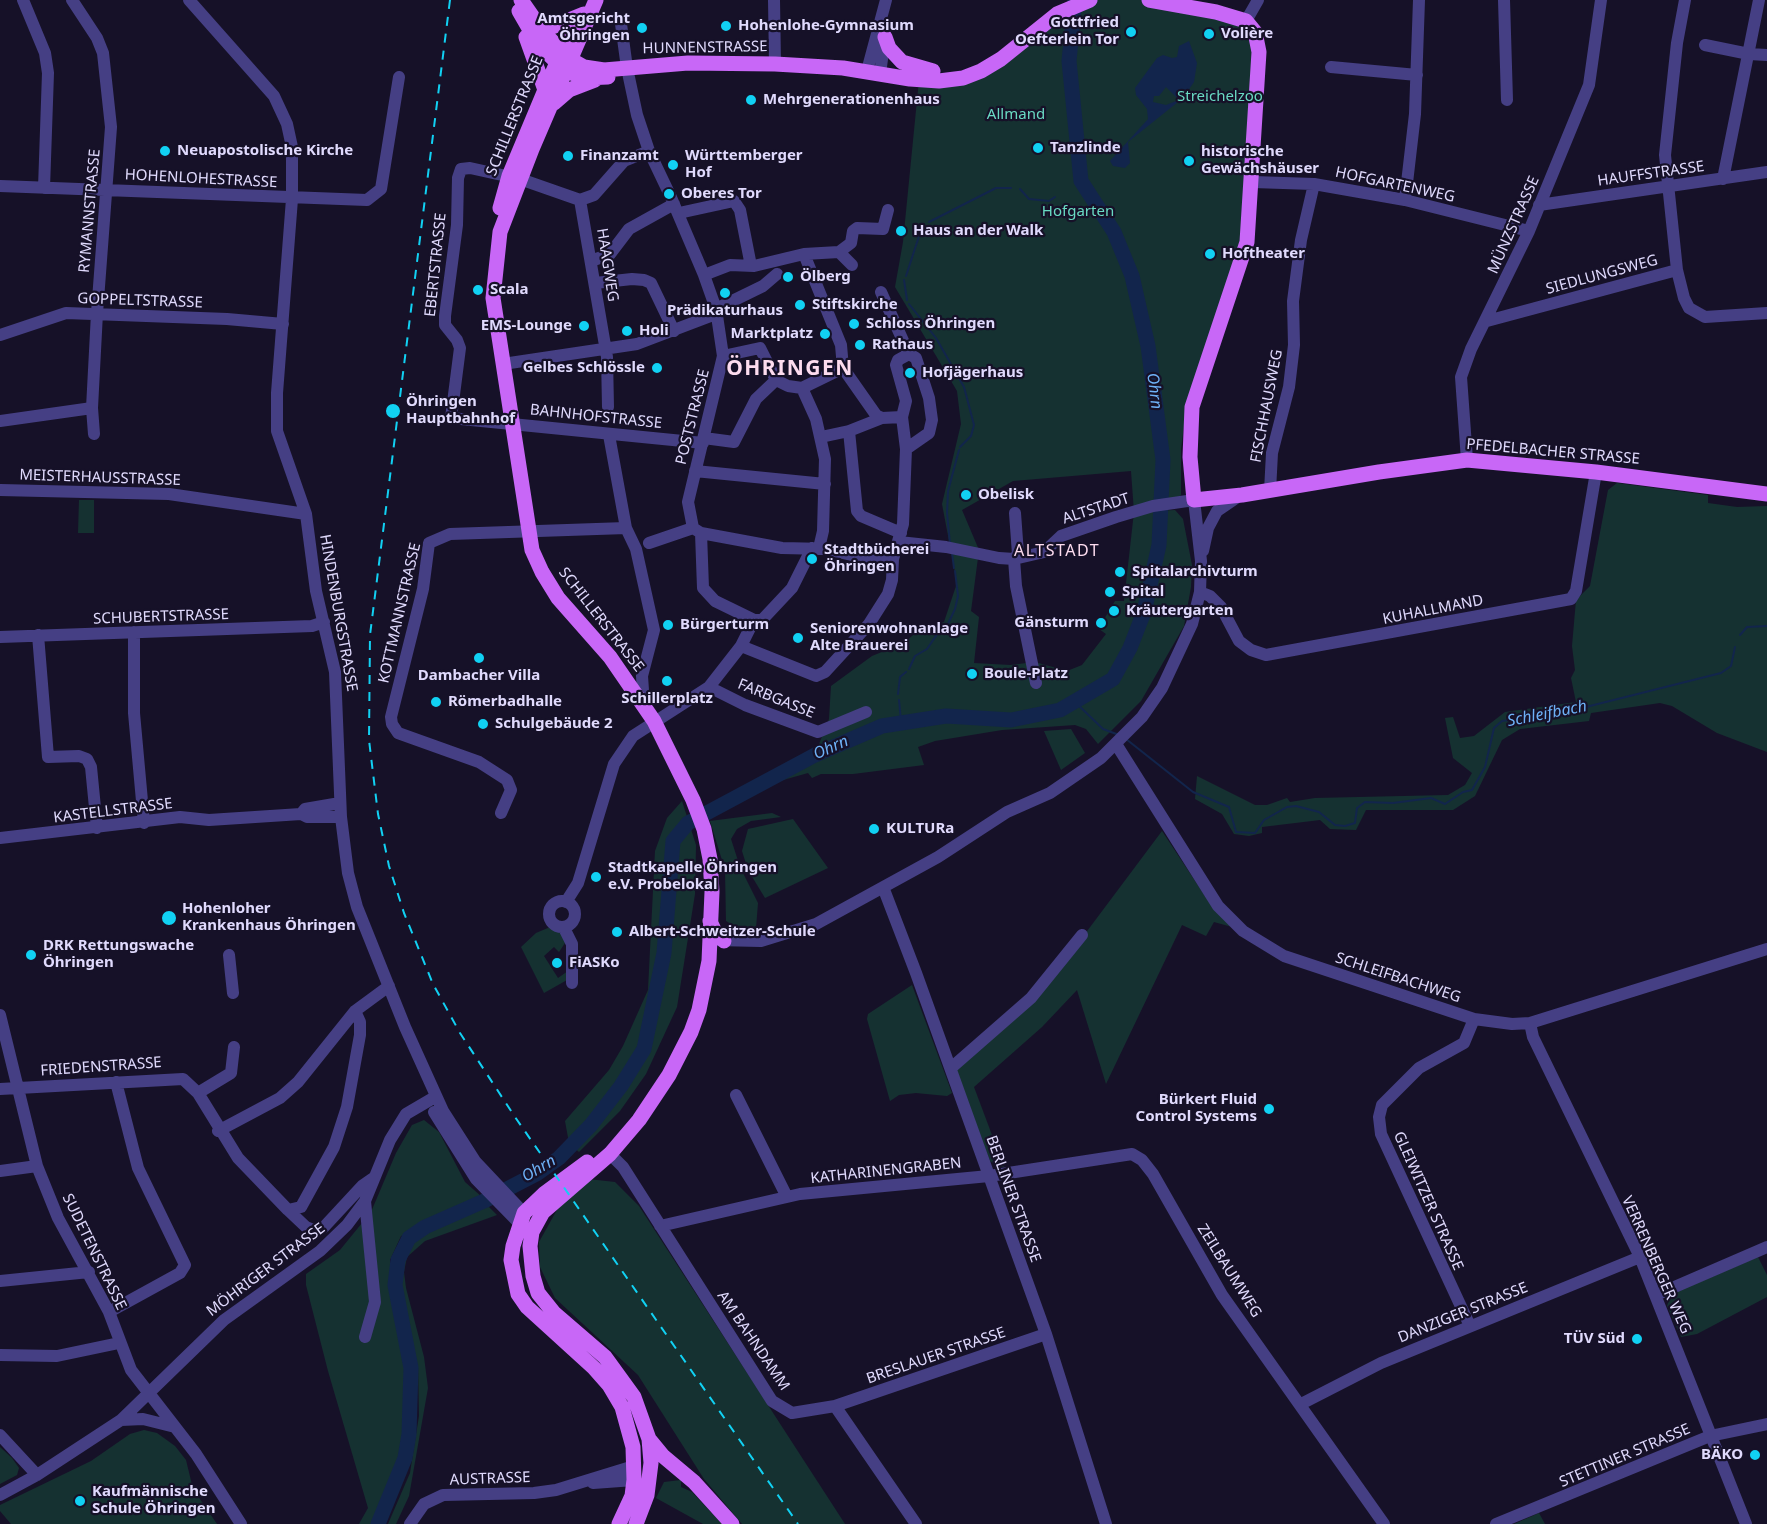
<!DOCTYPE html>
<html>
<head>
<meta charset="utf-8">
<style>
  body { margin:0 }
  canvas { display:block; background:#161128 }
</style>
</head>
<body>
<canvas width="1767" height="1524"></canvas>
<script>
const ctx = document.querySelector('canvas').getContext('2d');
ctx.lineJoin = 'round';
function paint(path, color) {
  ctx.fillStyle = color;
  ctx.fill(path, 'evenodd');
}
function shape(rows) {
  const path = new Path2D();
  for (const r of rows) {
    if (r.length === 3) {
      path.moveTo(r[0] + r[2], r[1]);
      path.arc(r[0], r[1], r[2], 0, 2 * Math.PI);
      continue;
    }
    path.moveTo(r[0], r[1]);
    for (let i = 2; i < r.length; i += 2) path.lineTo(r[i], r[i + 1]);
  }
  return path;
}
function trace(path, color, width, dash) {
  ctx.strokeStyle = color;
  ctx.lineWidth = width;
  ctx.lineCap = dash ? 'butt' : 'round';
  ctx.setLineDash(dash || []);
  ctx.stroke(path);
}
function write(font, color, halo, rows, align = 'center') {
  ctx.font = font + ' "Noto Sans",sans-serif';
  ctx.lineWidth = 4.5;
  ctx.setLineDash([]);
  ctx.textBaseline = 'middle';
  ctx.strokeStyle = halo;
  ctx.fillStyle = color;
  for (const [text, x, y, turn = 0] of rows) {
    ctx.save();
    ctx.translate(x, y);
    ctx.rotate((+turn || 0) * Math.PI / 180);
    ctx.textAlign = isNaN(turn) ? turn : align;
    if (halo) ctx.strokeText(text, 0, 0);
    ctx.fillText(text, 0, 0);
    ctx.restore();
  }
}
const green = shape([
  [1081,0,1158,0,1216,12,1255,32,1250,222,1187,402,1181,449,1181,495,1176,500,1138,512,1175,510,1183,519,1192,565,1191,587,1184,626,1141,701,1098,744,1086,729,1075,725,1002,730,935,741,918,747,924,765,853,774,821,774,812,778,808,773,776,782,773,773,817,749,829,719,831,686,872,656,904,643,921,628,944,622,957,583,942,504,961,424,957,391,895,287,903,242,919,80,963,78],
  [1131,471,1134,512,1124,601,1115,601,1103,621,1104,624,1099,629,1106,634,1082,665,1067,671,1035,662,1010,665,974,663,979,617,971,611,979,550,962,510,1013,481],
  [1617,483,1708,495,1708,503,1737,507,1767,506,1767,752,1717,733,1672,706,1660,703,1591,713,1589,721,1520,729,1502,740,1475,796,1453,810,1366,810,1356,830,1330,829,1320,820,1262,827,1262,833,1249,836,1234,834,1222,814,1195,799,1197,776,1255,805,1267,805,1287,798,1290,802,1315,798,1448,795,1465,785,1472,773,1453,758,1445,718,1453,717,1460,738,1474,736,1505,712,1576,702,1571,678,1575,670,1572,646,1576,600,1590,586,1608,490],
  [79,500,94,500,94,533,78,533],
  [1071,729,1085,753,1061,770,1044,731],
  [682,801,696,845,695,894,677,1007,646,1074,620,1111,579,1152,569,1143,565,1121,609,1070,623,1046,648,990,655,851,667,818],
  [772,813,781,817,751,821,737,829,731,839,740,867,758,903,756,928,743,931,726,921,725,870,710,821],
  [793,819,828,868,765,898,748,870,742,851,748,829],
  [1162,831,1205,896,1232,927,1214,922,1206,936,1182,925,1106,1084,1077,990,1042,1027,974,1087,1004,1167,998,1166,990,1161,955,1070,1058,970],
  [555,925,567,940,559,952,554,947,544,956,558,978,568,971,567,980,544,993,521,947,536,933],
  [912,985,952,1093,947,1096,916,1093,899,1095,890,1101,867,1019,868,1014],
  [424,1120,439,1132,465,1182,482,1197,401,1236,390,1260,392,1290,408,1379,402,1435,396,1469,371,1524,359,1524,368,1508,328,1371,306,1285,306,1274,340,1250,371,1212,396,1153,412,1125],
  [588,1179,615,1182,639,1206,845,1524,742,1524,704,1479,638,1375,555,1298,540,1267,539,1242,558,1208],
  [486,1204,497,1215,425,1241,407,1257,404,1272,406,1288,424,1357,428,1388,409,1496,396,1524,388,1524,410,1473,419,1416,418,1367,401,1288,400,1270,402,1253,410,1240],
  [1758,1257,1767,1275,1767,1297,1697,1334,1681,1337,1667,1306,1671,1294],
  [144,1430,157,1433,175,1446,186,1460,193,1489,217,1524,11,1524,0,1511,0,1505,91,1461,130,1434],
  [0,1447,12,1458,19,1468,17,1475,0,1484],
  [681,1480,681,1487,692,1492,722,1524,703,1524,656,1498,664,1482],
  [1539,1513,1545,1524,1514,1524]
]);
const water = shape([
  [1189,41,1197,63,1194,82,1183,98,1128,142,1130,163,1125,168,1113,166,1110,161,1148,119,1147,109,1136,95,1135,88,1157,58,1163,55,1172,58,1177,57,1179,46],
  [1166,87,1176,97,1176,101,1166,105,1153,102,1154,96,1159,96]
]);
const stream = shape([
  [1020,189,1029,199,1049,201,1055,197],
  [929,222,996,188,1011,188],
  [906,276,923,224],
  [904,280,907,300],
  [909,304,936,338,964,387,974,425,971,436,960,447],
  [950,544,947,513,948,491,959,450],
  [952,553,954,568],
  [1740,635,1747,627,1767,626],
  [909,669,915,656,927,649,940,630,947,626,955,609,958,596,955,571],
  [898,694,900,677,906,672],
  [899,700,901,721],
  [1076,703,1103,729,1119,735],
  [1126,739,1193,792,1229,807,1236,832,1255,833,1264,820,1287,807,1296,806,1319,812,1335,825,1345,826,1355,823,1357,808,1365,802,1393,803,1431,798,1445,804,1463,792,1472,790,1485,767,1494,728,1502,721,1566,712,1721,673,1731,666,1735,647]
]);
const river = shape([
  [378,1524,405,1458,409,1434,411,1368,395,1285,398,1260,409,1238,425,1227,484,1201,538,1173,559,1158,591,1125,621,1086,644,1049,664,953,673,841,688,823,815,755,882,726,946,716,1011,720,1060,710,1113,679,1130,648,1144,612,1159,545,1163,460,1148,346,1132,276,1114,232,1081,181,1069,61,1075,0]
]);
const minor = shape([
  [23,0,45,53,48,73,44,188],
  [72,0,97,38,103,53,111,127,97,313,92,408,94,434],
  [189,0,274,96,287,124,292,147,292,199,277,393,277,431,306,514,316,591,335,672,341,817,348,873,357,907,405,1027,443,1111,475,1161,524,1213],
  [774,0,775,64],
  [1504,0,1507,100],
  [1685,0,1677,43,1665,155,1677,270,1684,298,1689,308,1705,317,1767,313],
  [1246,21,1258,0],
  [621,24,627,68,637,115,649,151,669,193],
  [1705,45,1749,54,1767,55],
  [1331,67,1417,75],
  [867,71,886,0],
  [880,74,885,37],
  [649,151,624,161,594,195,580,200,520,179,470,168,461,169,458,178,457,225,445,316,445,325,457,340,460,348,451,418,703,443],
  [1723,179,1759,0],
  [1253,182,1314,184,1405,200,1529,231],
  [0,186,367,200,381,189,399,77],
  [670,195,704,275,716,309,723,356,688,502,693,528,701,533,782,548,826,549,877,561,893,559],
  [580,200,607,357,608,407],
  [1405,200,1415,114,1419,0],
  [1539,205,1767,172],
  [679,213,734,201,740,210,751,266],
  [839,252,852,265],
  [591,261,610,254,629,229,674,204],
  [704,275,730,265,754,266,804,254,839,252,851,243,853,231,857,228,883,229,888,210],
  [595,283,632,279,644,280,651,283,674,331],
  [881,292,909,354,916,358,929,398,932,420,929,433,906,449],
  [716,309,763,286,777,274],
  [1487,321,1677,270],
  [0,335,66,313,227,319,283,324],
  [723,356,760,348,776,380,788,386,802,388,843,368],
  [503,364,637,344,716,314],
  [802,388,816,419,825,459,823,531,819,548],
  [902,417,906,401,896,365,898,360,909,354],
  [0,421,92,408],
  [849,431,857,511,861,516,901,533],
  [609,435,626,528,636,549,654,630,642,676,644,705],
  [821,437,849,431,882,418],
  [704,438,734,442,756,399,776,380],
  [1467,460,1461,377,1471,349,1529,231,1589,85,1601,0],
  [695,471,825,484],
  [0,490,169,494,306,514],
  [1270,491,1272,453,1289,387,1294,345,1293,301,1301,240,1314,184],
  [701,533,703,588,715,601,754,620],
  [649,543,693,528],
  [1203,551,1208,528,1217,511,1236,498],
  [1014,559,1016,586,1036,683],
  [1014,559,1018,554,1015,513],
  [1200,592,1210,596,1221,607,1239,641,1251,650,1266,655,1571,599,1576,591,1596,472],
  [754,620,762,620,792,588,812,548],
  [134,632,134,713,144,823],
  [38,635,48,757,79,756,87,759,91,767,97,828],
  [0,637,312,626,324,622],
  [741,646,816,676,825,672,869,624,888,594,892,580,893,559,903,524,906,449,902,417,882,418,876,415,843,368,841,345,804,254],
  [709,687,745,705,818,732,866,712],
  [1116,744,1218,906,1243,931,1284,956,1474,1019,1512,1024,1530,1023,1767,949],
  [501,813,511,790,507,780,479,762,398,733,392,724,391,717,423,589,429,543,450,534,626,528],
  [301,814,305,809,340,803],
  [0,838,180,817,209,820,301,814,307,817,341,817],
  [883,887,916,973,1046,1334,1106,1524],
  [562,914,13],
  [566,902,578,883,614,764,633,736,709,687,741,646,754,620],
  [564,928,572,944,572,983],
  [716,940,761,941,816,924,938,857,1007,812,1050,793,1101,758,1142,717,1162,688,1192,624,1200,592,1201,561,1194,500,1153,506,1116,517,1061,536,1044,552,1014,559,999,558,946,547,899,542],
  [229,955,233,993],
  [0,1015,37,1166,58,1218,109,1312,131,1370,196,1454,241,1524],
  [1530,1023,1533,1037,1640,1257,1746,1524],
  [951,1068,1031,998,1082,935],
  [0,1089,183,1079,198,1093,238,1158,288,1210,306,1227,314,1230,324,1227,362,1186,375,1177],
  [198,1093,231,1073,234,1047],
  [736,1095,787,1197],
  [434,1112,476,1179,520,1224],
  [218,1131,280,1098,298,1082,355,1011,389,986],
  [610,1154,623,1167,772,1401,792,1413,835,1406,1046,1334],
  [0,1171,37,1166],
  [288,1210,301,1207,334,1147,347,1107,360,1035,360,1022,355,1011],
  [660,1226,800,1194,989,1176,1132,1154,1142,1160,1153,1174,1222,1295,1384,1524],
  [0,1281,89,1272],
  [1656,1295,1767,1247],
  [109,1312,180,1273,185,1265,138,1168,116,1082],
  [1470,1326,1381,1134,1379,1117,1382,1105,1419,1068,1464,1043,1474,1019],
  [365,1337,375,1302,365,1201],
  [0,1355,57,1356,119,1343],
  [1301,1404,1381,1363,1640,1257],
  [835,1406,916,1524],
  [121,1420,143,1419,175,1427],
  [0,1435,37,1475],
  [593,1483,634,1480],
  [0,1495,37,1475,121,1420,224,1320,320,1251,347,1225,365,1201,390,1140,406,1114,435,1097],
  [410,1524,424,1504,443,1495,534,1493,556,1490,634,1466],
  [1496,1524,1710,1436,1767,1424]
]);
const major = shape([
  [521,0,544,33,570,59,584,67,604,70,688,63,775,64,843,68,910,79,939,81,963,78,981,71,1001,59,1057,14,1090,0],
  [596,0,532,149,500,232,493,298,532,550,542,572,558,598,610,657,654,721,693,800,704,829,710,859,712,892,709,961,699,1010,691,1032,669,1075,639,1120,610,1154,543,1212,532,1232,530,1246,533,1276,538,1293,554,1313,605,1357,634,1397,649,1439,651,1463,647,1495,636,1524],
  [1149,0,1216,12,1246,21,1255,32,1259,52,1247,242,1192,407,1190,457,1194,500,1242,495,1379,472,1467,460,1596,472,1767,494],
  [519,11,538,44,566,71,585,78,608,77],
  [536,21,552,27,584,14],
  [526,37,545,90],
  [885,37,889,48,902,62,933,71],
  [554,103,569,90,595,80],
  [500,208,509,176,545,90,562,51,578,23],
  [710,921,715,932,724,941],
  [587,1162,545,1193,524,1213,513,1246,511,1260,518,1294,527,1307,594,1368,609,1385,622,1407,633,1447,634,1480,632,1496,619,1524],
  [649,1439,663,1456,694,1482,732,1524]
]);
const rail = shape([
  [450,0,370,635,369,740,378,814,389,866,404,913,433,984,460,1033,515,1117,798,1524]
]);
const markers = [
  [726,26,6,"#11d1f3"],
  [642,28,6,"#11d1f3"],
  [1131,32,6,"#11d1f3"],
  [1209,34,6,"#11d1f3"],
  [751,100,6,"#11d1f3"],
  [1038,148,6,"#11d1f3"],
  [165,151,6,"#11d1f3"],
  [568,156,6,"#11d1f3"],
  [1189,161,6,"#11d1f3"],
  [673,165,6,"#11d1f3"],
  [669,194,6,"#11d1f3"],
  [901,231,6,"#11d1f3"],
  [1210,254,6,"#11d1f3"],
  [788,277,6,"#11d1f3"],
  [478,290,6,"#11d1f3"],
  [725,293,6,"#11d1f3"],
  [800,305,6,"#11d1f3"],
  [854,324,6,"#11d1f3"],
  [584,326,6,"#11d1f3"],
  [627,331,6,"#11d1f3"],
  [825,334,6,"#11d1f3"],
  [860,345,6,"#11d1f3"],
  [657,368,6,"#11d1f3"],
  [910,373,6,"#11d1f3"],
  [393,411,8,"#11d1f3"],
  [966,495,6,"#11d1f3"],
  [812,559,6,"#11d1f3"],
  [1120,572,6,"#11d1f3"],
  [1110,592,6,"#11d1f3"],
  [1114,611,6,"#11d1f3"],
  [1101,623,6,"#11d1f3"],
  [668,625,6,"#11d1f3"],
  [798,638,6,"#11d1f3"],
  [479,658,6,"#11d1f3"],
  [972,674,6,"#11d1f3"],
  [667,681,6,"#11d1f3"],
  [436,702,6,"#11d1f3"],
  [483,724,6,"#11d1f3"],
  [874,829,6,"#11d1f3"],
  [596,877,6,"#11d1f3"],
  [169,918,8,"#11d1f3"],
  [617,932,6,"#11d1f3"],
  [31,955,6,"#11d1f3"],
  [557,963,6,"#11d1f3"],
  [1269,1109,6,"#11d1f3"],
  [1637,1339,6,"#11d1f3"],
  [1755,1455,6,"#11d1f3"],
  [80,1501,6,"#11d1f3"]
];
const poiNames = [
  ["Amtsgericht",630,19,"right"],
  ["Öhringen",630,36,"right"],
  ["Gottfried",1119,23,"right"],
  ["Oefterlein Tor",1119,40,"right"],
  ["Hohenlohe-Gymnasium",738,26],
  ["Volière",1221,34],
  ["Mehrgenerationenhaus",763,100],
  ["Tanzlinde",1050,148],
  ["Neuapostolische Kirche",177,151],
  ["historische",1201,152],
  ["Gewächshäuser",1201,169],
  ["Finanzamt",580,156],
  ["Württemberger",685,156],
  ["Hof",685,173],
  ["Oberes Tor",681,194],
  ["Haus an der Walk",913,231],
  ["Hoftheater",1222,254],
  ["Ölberg",800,277],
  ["Scala",490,290],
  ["Stiftskirche",812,305],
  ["Prädikaturhaus",725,311,"center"],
  ["Schloss Öhringen",866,324],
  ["EMS-Lounge",572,326,"right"],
  ["Holi",639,331],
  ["Marktplatz",813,334,"right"],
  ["Rathaus",872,345],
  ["Gelbes Schlössle",645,368,"right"],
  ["Hofjägerhaus",922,373],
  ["Öhringen",406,402],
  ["Hauptbahnhof",406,419],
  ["Obelisk",978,495],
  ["Stadtbücherei",824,550],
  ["Öhringen",824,567],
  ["Spitalarchivturm",1132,572],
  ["Spital",1122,592],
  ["Kräutergarten",1126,611],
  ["Gänsturm",1089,623,"right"],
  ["Bürgerturm",680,625],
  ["Seniorenwohnanlage",810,629],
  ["Alte Brauerei",810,646],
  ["Boule-Platz",984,674],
  ["Dambacher Villa",479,676,"center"],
  ["Schillerplatz",667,699,"center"],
  ["Römerbadhalle",448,702],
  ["Schulgebäude 2",495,724],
  ["KULTURa",886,829],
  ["Stadtkapelle Öhringen",608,868],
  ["e.V. Probelokal",608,885],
  ["Hohenloher",182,909],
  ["Krankenhaus Öhringen",182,926],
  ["Albert-Schweitzer-Schule",629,932],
  ["DRK Rettungswache",43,946],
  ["Öhringen",43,963],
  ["FiASKo",569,963],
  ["Bürkert Fluid",1257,1100,"right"],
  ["Control Systems",1257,1117,"right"],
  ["TÜV Süd",1625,1339,"right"],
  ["BÄKO",1743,1455,"right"],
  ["Kaufmännische",92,1492],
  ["Schule Öhringen",92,1509]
];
const streetNames = [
  ["HUNNENSTRASSE",705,48,-1],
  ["SCHILLERSTRASSE",515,116,-68],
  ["HAUFFSTRASSE",1651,174,-8],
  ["HOHENLOHESTRASSE",201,179,3],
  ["HOFGARTENWEG",1395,185,12],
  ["RYMANNSTRASSE",90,211,-85],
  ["MÜNZSTRASSE",1514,225,-66],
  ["EBERTSTRASSE",436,265,-84],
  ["HAAGWEG",607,265,81],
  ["SIEDLUNGSWEG",1602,275,-15],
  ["GOPPELTSTRASSE",140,301,2],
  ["FISCHHAUSWEG",1267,406,-79],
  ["BAHNHOFSTRASSE",596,417,6],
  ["POSTSTRASSE",693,417,-76],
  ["PFEDELBACHER STRASSE",1553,452,5],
  ["MEISTERHAUSSTRASSE",100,478,2],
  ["ALTSTADT",1096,509,-18],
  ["KUHALLMAND",1433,610,-11],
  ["HINDENBURGSTRASSE",338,613,80],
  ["KOTTMANNSTRASSE",400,613,-77],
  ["SCHUBERTSTRASSE",161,617,-2],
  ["SCHILLERSTRASSE",601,620,52],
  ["FARBGASSE",776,699,22],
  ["KASTELLSTRASSE",113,811,-7],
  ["SCHLEIFBACHWEG",1398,978,18],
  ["FRIEDENSTRASSE",101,1067,-4],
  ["KATHARINENGRABEN",886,1171,-6],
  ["BERLINER STRASSE",1013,1199,70],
  ["GLEIWITZER STRASSE",1428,1201,66],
  ["SUDETENSTRASSE",94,1252,64],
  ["VERRENBERGER WEG",1656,1265,66],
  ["MÖHRIGER STRASSE",266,1270,-37],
  ["ZEILBAUMWEG",1229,1271,58],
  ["DANZIGER STRASSE",1463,1313,-22],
  ["AM BAHNDAMM",753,1341,56],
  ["BRESLAUER STRASSE",936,1356,-19],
  ["STETTINER STRASSE",1625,1456,-23],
  ["AUSTRASSE",490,1479,-2]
];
const parkNames = [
  ["Streichelzoo",1220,97],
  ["Allmand",1016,115],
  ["Hofgarten",1078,212]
];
const waterNames = [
  ["Ohrn",1154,391,83],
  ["Schleifbach",1547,714,-11],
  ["Ohrn",831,748,-24],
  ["Ohrn",539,1169,-31]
];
const neighbourhoodNames = [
  ["ALTSTADT",1057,551]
];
const districtNames = [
  ["ÖHRINGEN",790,369]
];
paint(green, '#153131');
paint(water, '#12254c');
trace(stream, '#12254c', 2);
trace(river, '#12254c', 15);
trace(minor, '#453f84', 12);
trace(major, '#c867f7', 15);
trace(rail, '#11d1f3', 2, [9, 8]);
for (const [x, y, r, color] of markers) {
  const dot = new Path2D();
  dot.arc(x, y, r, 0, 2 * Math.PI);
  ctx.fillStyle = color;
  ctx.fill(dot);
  trace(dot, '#161128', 2);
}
write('bold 15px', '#e0dafd', '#161128', poiNames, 'left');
write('15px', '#e0dafd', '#161128', streetNames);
write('15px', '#69dac3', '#161128', parkNames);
write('italic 16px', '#6eb1f7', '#161128', waterNames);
ctx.letterSpacing = '1.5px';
write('16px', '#fddcef', '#161128', neighbourhoodNames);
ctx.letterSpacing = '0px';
ctx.letterSpacing = '1.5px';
write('bold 21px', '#fddcef', '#161128', districtNames);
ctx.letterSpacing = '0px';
</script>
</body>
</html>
